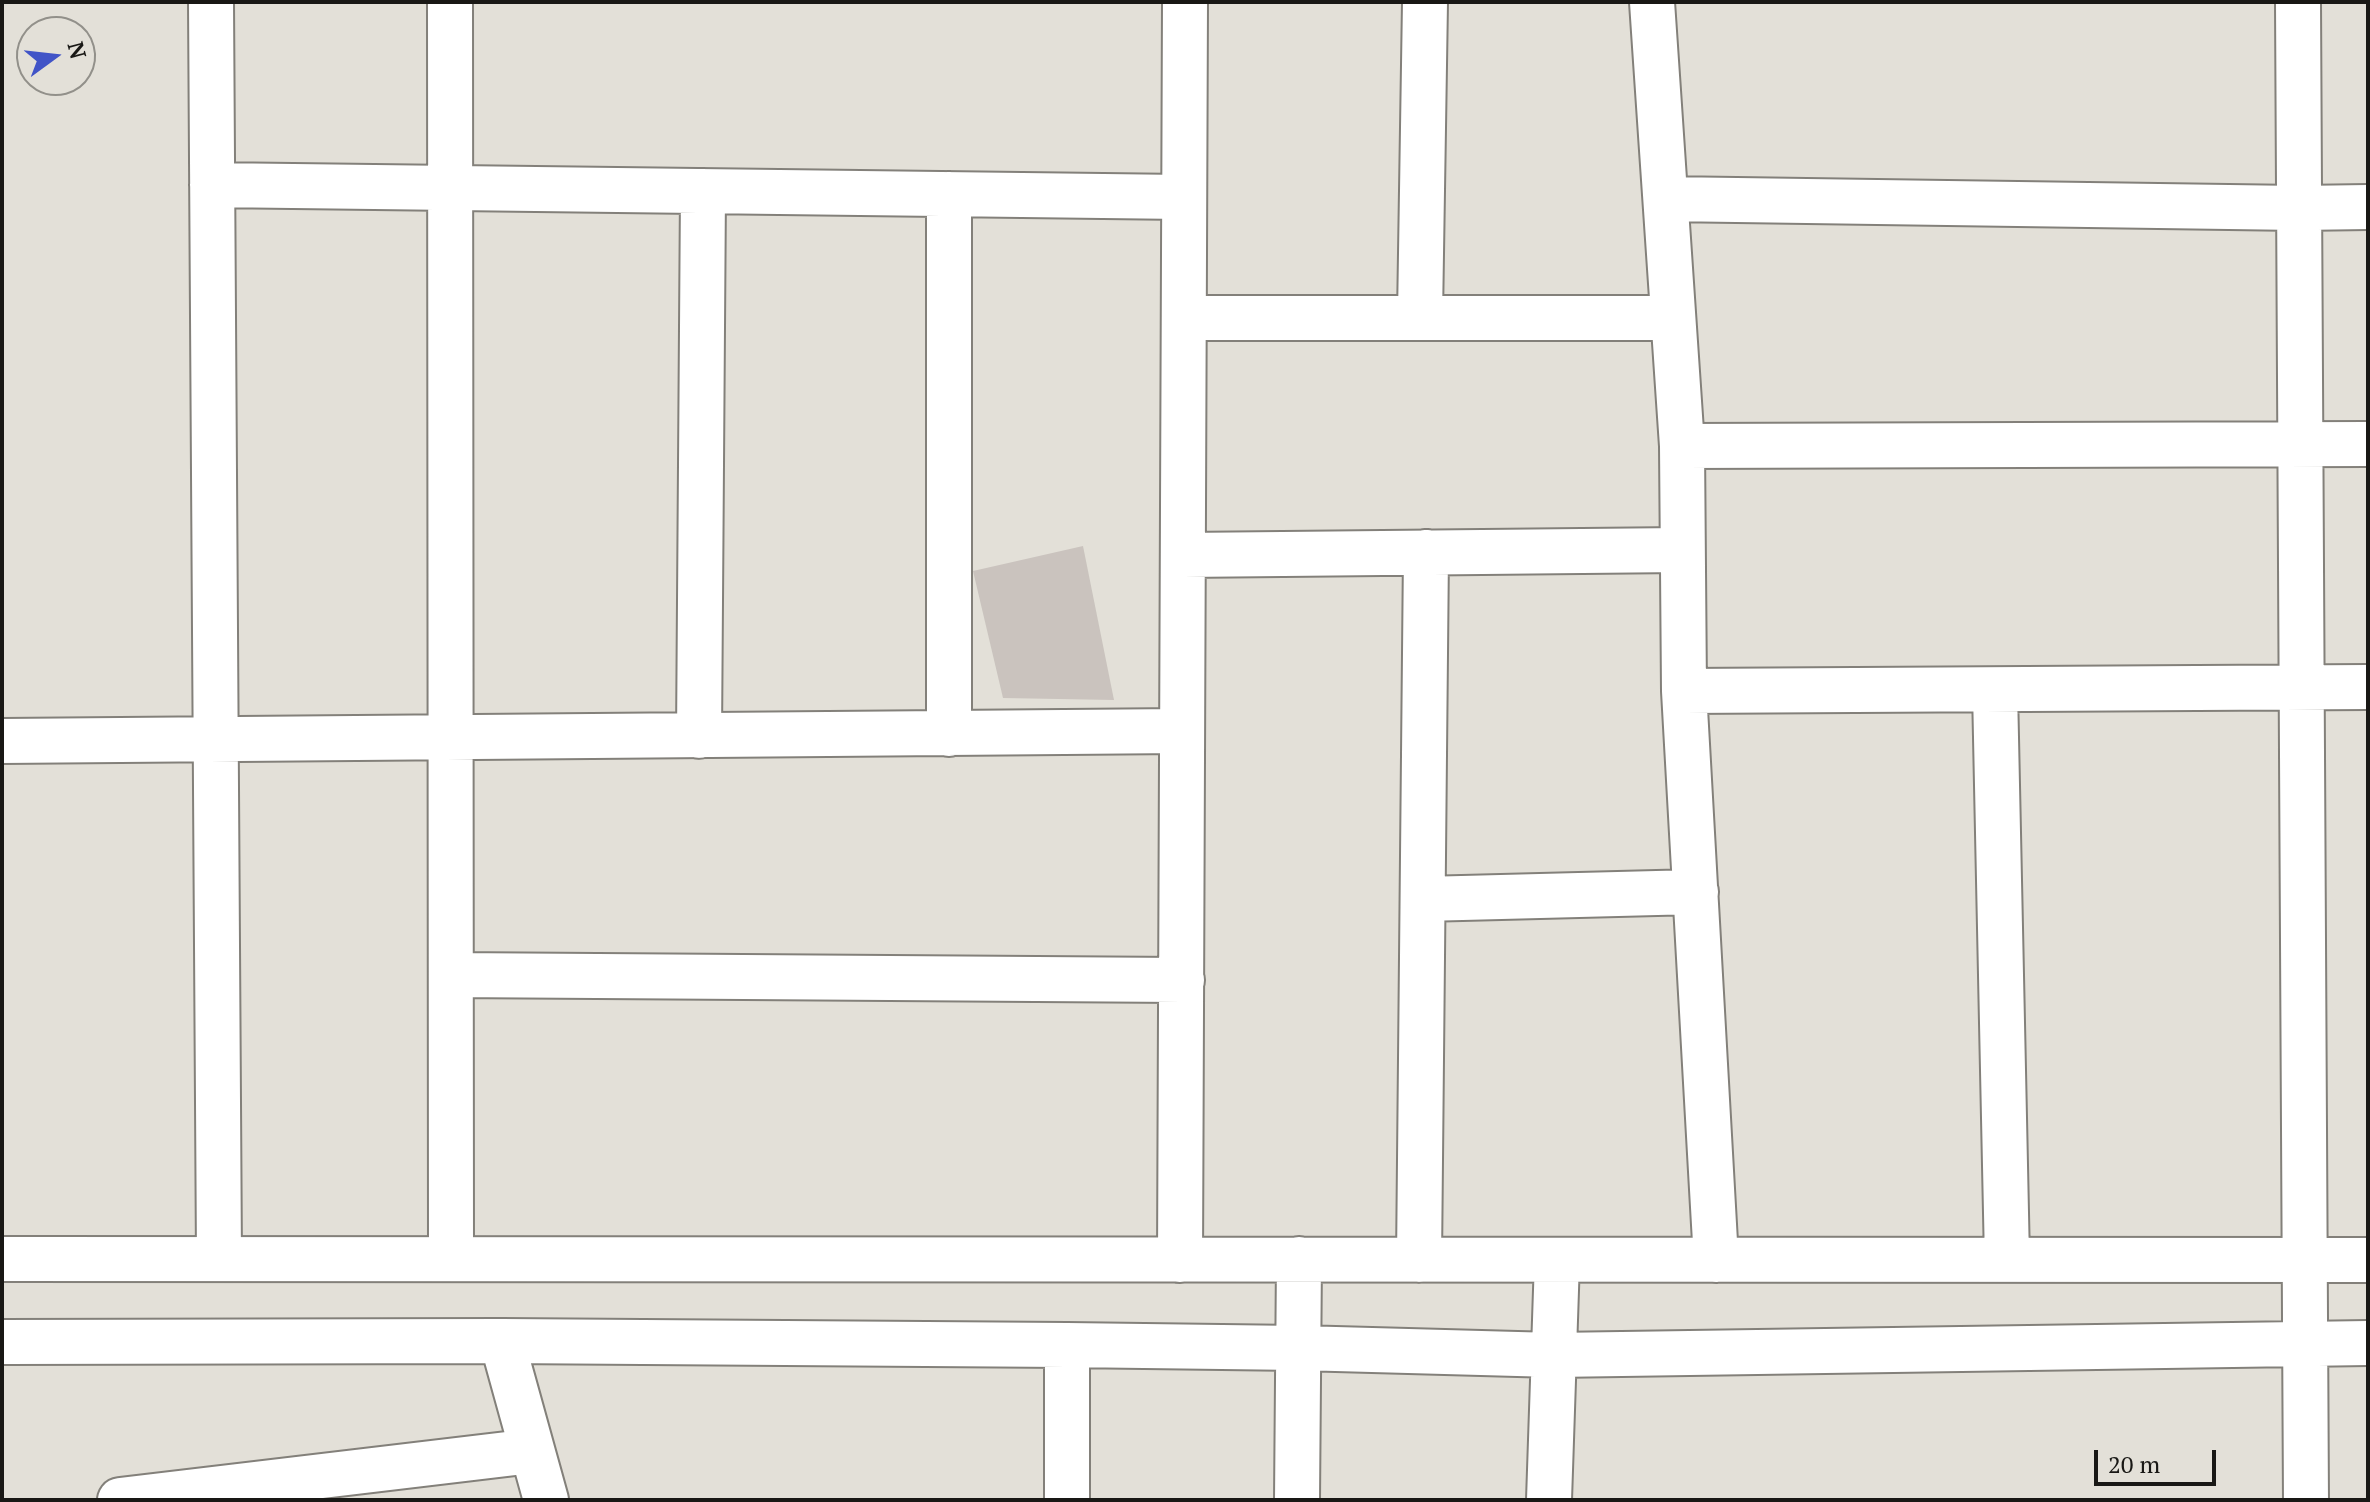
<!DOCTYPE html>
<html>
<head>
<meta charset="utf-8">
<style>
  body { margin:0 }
  #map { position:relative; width:2370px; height:1502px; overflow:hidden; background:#e3e0d8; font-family:"PT Serif",serif }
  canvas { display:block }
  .frame { position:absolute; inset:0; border:4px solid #191815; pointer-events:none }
  .north { position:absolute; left:16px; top:16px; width:80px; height:80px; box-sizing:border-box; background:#e3e0d8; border:2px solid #92908a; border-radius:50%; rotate:75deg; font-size:22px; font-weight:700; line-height:32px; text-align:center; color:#191815 }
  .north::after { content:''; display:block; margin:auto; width:28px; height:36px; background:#4154c7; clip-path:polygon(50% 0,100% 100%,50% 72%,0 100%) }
  .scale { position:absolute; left:2094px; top:1450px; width:122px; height:36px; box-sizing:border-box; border:4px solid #191815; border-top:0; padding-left:10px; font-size:24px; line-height:28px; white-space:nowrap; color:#191815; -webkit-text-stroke:6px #e3e0d8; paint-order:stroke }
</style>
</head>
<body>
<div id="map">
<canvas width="2370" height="1502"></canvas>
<div class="frame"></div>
<div class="north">N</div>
<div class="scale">20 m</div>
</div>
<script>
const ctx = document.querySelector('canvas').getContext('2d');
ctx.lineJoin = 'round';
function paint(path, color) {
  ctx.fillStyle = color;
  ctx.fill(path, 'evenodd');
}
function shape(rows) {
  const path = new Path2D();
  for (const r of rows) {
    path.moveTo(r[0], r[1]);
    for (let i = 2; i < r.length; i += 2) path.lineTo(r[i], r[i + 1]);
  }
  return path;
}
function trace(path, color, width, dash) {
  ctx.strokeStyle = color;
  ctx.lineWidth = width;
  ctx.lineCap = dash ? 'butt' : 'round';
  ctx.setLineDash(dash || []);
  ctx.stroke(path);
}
const building = shape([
  [1083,546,1114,700,1003,698,973,571]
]);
const minor = shape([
  [211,2,219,1259],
  [450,2,451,1259],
  [1652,2,1682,446,1684,691,1716,1260],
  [2298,2,2306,1500],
  [212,185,1184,197],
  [1666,199,2299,208,2368,207],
  [1420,316,1425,2],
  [1184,318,1672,318],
  [1682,446,2368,444],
  [1183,555,1682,550],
  [1995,690,2007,1260],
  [1684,691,2368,687],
  [949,734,949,194],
  [699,736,703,191],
  [2,741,1182,731],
  [1423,899,1696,892],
  [451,975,1182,980],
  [2,1259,2368,1260],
  [1180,1260,1185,2],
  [1419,1260,1426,552],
  [502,1341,546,1500],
  [2,1342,502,1341,1067,1345,1299,1348,1554,1355,2368,1343],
  [120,1500,532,1451],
  [1067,1500,1067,1345],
  [1297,1500,1299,1259],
  [1549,1500,1557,1260]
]);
paint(building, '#cac3be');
trace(minor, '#83807a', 48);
trace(minor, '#fff', 44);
</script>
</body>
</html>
